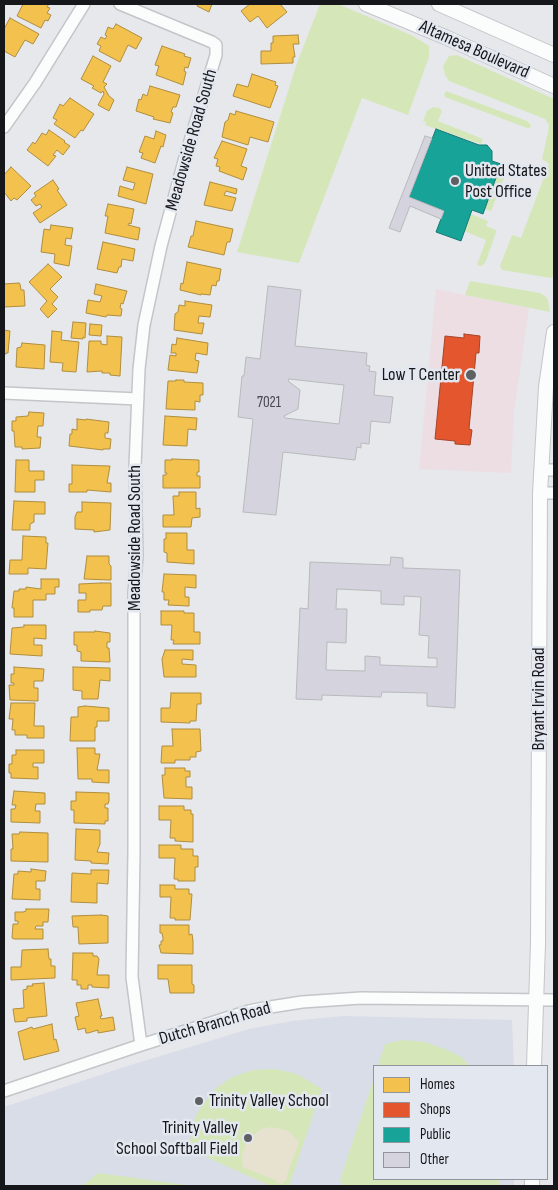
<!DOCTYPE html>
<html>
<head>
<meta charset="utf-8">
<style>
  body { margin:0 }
  #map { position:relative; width:558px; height:1190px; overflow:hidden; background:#e6e8ec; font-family:"Sofia Sans Condensed",sans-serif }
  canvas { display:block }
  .frame { position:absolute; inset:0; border:5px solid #16171a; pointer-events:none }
  .legend { position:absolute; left:373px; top:1065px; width:175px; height:115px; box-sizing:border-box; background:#e3e7ef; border:1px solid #91949a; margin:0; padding:6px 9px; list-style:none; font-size:15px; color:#16171a }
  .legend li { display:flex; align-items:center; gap:10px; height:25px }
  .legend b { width:25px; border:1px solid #91949a }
</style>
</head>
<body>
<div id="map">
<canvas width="558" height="1190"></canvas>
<div class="frame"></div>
<ul class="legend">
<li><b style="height:14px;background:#f2c14e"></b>Homes</li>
<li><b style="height:14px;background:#e4572e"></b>Shops</li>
<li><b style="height:14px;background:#17a398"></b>Public</li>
<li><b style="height:14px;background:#d4d3de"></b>Other</li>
</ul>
</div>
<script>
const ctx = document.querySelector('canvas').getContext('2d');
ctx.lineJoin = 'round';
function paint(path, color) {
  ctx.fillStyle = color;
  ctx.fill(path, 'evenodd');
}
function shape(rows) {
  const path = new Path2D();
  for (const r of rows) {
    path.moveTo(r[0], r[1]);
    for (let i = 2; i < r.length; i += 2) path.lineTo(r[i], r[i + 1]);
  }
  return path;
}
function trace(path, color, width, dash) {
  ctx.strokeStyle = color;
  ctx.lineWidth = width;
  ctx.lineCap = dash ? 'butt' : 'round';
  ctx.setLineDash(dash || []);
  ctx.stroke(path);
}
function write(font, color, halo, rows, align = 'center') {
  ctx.font = font + ' "Sofia Sans Condensed",sans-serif';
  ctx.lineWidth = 5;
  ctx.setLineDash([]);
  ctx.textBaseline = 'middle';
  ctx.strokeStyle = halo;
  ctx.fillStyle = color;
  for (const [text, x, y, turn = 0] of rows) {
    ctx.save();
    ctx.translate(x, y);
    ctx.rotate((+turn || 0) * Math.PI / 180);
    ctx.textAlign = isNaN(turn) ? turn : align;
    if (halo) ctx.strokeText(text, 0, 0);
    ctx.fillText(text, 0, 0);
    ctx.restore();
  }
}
const commercial = shape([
  [436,289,529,308,514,412,511,473,419,469]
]);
const built = shape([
  [343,1016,512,1020,514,1066,374,1066,374,1179,514,1179,514,1186,4,1186,4,1107,121,1068,249,1029,292,1021]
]);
const green = shape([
  [320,4,338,4,411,35,429,46,429,57,408,115,362,98,299,263,237,252,297,63],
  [457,55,554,99,554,275,551,278,502,270,500,266,512,235,521,238,549,164,542,159,548,132,549,125,545,119,449,81,445,75,443,66,449,56],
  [446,91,527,121,531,125,530,128,527,128,445,97,444,95],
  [433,107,439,108,442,111,438,121,483,139,481,144,425,125,426,122,423,121,427,111],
  [501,165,508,168,491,211,484,209],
  [471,214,488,221,486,226,496,230,496,232,486,261,483,265,480,266,477,265,486,240,464,231],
  [470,281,540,293,545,296,548,300,550,312,465,295],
  [402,1040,425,1042,445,1049,461,1057,470,1066,378,1066,385,1044],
  [275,1069,297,1074,322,1089,289,1186,271,1186,188,1149,195,1117,201,1107,215,1089,232,1077,253,1070],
  [374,1078,374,1179,500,1179,499,1186,343,1186,340,1180],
  [98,1173,194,1186,82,1186]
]);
const sand = shape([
  [272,1127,289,1131,299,1142,287,1175,287,1179,282,1184,278,1183,275,1180,243,1167,242,1154,248,1140,261,1129]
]);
const homes = shape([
  [23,4,49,4,47,7,50,8,47,13,51,15,48,21,45,20,41,28,17,16,23,4],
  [198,4,212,4,209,12,197,6,198,4],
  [250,4,280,4,287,12,267,28,258,16,250,22,241,11,250,4],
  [10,18,39,34,33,44,25,40,15,57,4,51,4,29,10,18],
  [116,24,142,38,136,49,128,45,120,62,99,51,101,46,97,44,101,37,105,39,107,36,105,35,108,27,113,29,116,24],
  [298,35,299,44,293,44,295,57,293,57,293,63,261,64,261,51,271,51,271,43,273,43,273,36,298,35],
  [162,46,185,54,184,56,191,58,188,68,185,67,184,71,186,72,183,85,156,75,159,66,155,65,162,46],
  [93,56,111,66,103,82,107,84,104,87,109,96,114,100,109,111,98,105,104,94,103,91,101,93,92,88,94,86,81,79,93,56],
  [252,74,276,82,275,85,278,86,270,108,233,96,237,84,248,87,252,74],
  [150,86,180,95,176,107,173,107,171,112,173,113,170,123,153,119,154,117,136,111,139,99,141,100,143,94,147,96,150,86],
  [70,98,94,114,83,131,81,130,75,138,54,124,57,120,53,118,60,104,63,106,70,98],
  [236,111,274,122,268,142,250,137,248,145,222,137,225,122,228,120,230,113,235,115,236,111],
  [49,130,65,141,64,142,70,146,63,155,57,150,53,155,56,156,48,166,27,150,33,142,35,144,42,133,46,135,49,130],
  [156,131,166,135,163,147,161,146,155,163,141,158,143,153,139,152,145,136,154,139,156,131],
  [222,141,247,149,241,166,247,168,243,180,219,171,220,167,216,166,218,159,214,158,222,141],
  [11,167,31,186,17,200,14,198,11,201,4,192,4,175,11,167],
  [127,167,153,174,146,204,118,196,120,186,133,190,135,183,123,180,127,167],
  [53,180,59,189,57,190,67,205,40,223,33,213,42,207,40,204,36,206,31,200,36,196,34,193,53,180],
  [210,182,237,189,236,194,226,191,224,195,236,198,232,211,204,205,210,182],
  [108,204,134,209,131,224,129,223,128,225,140,228,138,240,105,233,108,216,105,216,108,204],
  [196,221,233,229,230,242,227,242,224,255,188,247,191,236,193,236,196,221],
  [51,225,73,228,71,239,66,238,65,245,72,246,69,266,54,263,55,254,41,252,44,229,50,230,51,225],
  [103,242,135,249,133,261,122,259,121,267,119,267,117,273,97,269,103,242],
  [187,262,221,269,219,281,217,281,216,286,212,285,210,295,201,294,201,295,180,290,181,283,183,284,187,262],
  [48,264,62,277,50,289,58,297,52,304,57,309,48,318,40,309,47,301,29,282,48,264],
  [19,283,20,284,21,290,24,290,25,306,4,307,4,284,19,283],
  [96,284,127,291,123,304,121,303,120,308,122,309,121,316,107,315,106,317,86,313,88,300,100,302,102,296,94,294,96,284],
  [185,301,212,305,210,317,199,316,198,323,204,323,202,334,174,330,175,314,178,312,179,305,185,306,185,301],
  [73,322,86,323,85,338,83,337,83,339,71,338,73,322],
  [90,324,102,325,101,336,89,335,90,324],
  [4,330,10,331,8,353,6,353,6,354,4,354,4,330],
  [52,331,62,332,61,340,79,342,76,372,62,371,63,363,50,362,52,331],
  [107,336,122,337,120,376,110,375,110,373,102,373,102,371,87,372,89,341,101,341,101,344,107,345,107,336],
  [177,338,208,343,207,355,196,353,195,360,199,361,197,373,168,370,170,355,176,356,176,353,171,353,172,344,176,345,177,338],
  [22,343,45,345,44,369,16,367,17,348,21,347,22,343],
  [176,380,184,380,184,382,203,383,203,395,200,395,200,402,195,401,195,410,166,409,168,381,176,381,176,380],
  [29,412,44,413,43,426,38,426,37,437,41,437,40,448,22,449,22,447,15,447,14,431,12,431,12,421,16,421,16,417,28,416,29,412],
  [165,416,197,418,196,430,188,429,187,446,163,445,165,416],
  [77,419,86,420,86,419,109,422,108,433,105,433,105,438,111,439,110,449,103,449,103,450,69,446,70,434,72,434,72,429,77,430,77,419],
  [172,459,199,460,199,472,197,472,197,476,200,476,200,488,163,488,163,475,166,475,167,473,165,473,165,460,172,460,172,459],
  [16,460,29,460,29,471,44,471,44,480,35,480,35,492,15,492,16,460],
  [72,465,110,466,107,483,111,483,111,492,87,490,87,492,69,492,69,484,72,484,72,465],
  [179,492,196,492,196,509,200,508,200,517,192,518,191,527,163,527,163,515,174,515,173,496,179,496,179,492],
  [14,501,45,502,45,514,34,514,34,522,30,524,30,530,12,530,14,501],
  [82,502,111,503,110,530,94,532,94,530,75,529,75,517,77,512,82,512,82,502],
  [166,533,187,533,187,550,194,550,194,564,167,562,167,553,164,552,164,539,166,539,166,533],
  [23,536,46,537,46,543,48,543,46,569,28,568,28,574,9,574,10,560,22,560,23,536],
  [87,556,109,556,109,564,111,566,111,580,84,579,87,556],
  [164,574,196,575,196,588,185,587,185,597,189,597,189,606,168,605,169,600,164,600,164,592,162,592,164,574],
  [41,579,59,579,59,587,55,587,55,594,46,594,46,600,33,600,33,617,14,617,14,608,12,608,14,591,19,591,19,589,26,589,26,587,41,589,41,579],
  [101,583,111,583,111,606,103,606,102,610,90,610,90,612,78,612,78,600,86,600,86,593,79,593,79,584,101,583],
  [161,611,184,611,184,613,194,613,194,632,200,632,200,644,173,644,174,640,171,640,172,625,161,625,161,611],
  [24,625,46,625,46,639,34,638,34,645,42,645,42,656,10,654,12,628,24,627,24,625],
  [95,631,110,633,110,642,107,642,107,648,109,648,110,662,81,661,81,652,77,651,77,645,74,645,74,632,95,632,95,631],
  [165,650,193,650,193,660,182,659,182,664,196,665,196,677,164,677,162,659,165,650],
  [14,667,44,669,43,681,34,681,34,688,38,688,38,701,10,700,9,685,14,685,14,683,11,683,11,674,14,674,14,667],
  [73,667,110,668,110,681,100,680,98,699,82,699,82,691,73,690,73,667],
  [171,693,201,693,201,704,197,704,196,721,190,721,190,723,161,722,161,708,170,708,171,693],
  [11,703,35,703,34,726,44,726,44,738,27,738,27,735,15,735,15,730,12,730,13,719,9,719,11,703],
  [85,706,109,708,109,721,97,721,97,727,95,727,95,741,70,741,71,717,78,717,78,707,85,706],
  [172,729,200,729,201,751,196,752,196,757,190,757,190,760,175,760,175,763,161,763,162,746,173,746,172,729],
  [77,748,95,748,95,754,100,754,97,770,109,770,109,783,92,782,92,779,78,779,77,748],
  [16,750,44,750,44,763,33,763,33,767,38,767,38,779,11,778,11,773,9,773,9,764,12,764,12,755,16,755,16,750],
  [165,768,185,768,185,771,190,771,190,777,186,777,186,787,192,787,192,799,164,798,162,775,165,775,165,768],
  [14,791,45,793,45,804,36,804,35,811,40,811,40,823,11,822,11,809,15,809,16,805,12,805,14,791],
  [76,792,109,793,109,801,108,804,105,804,105,808,108,808,108,821,105,821,105,824,74,823,74,810,71,810,71,801,76,801,76,792],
  [159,806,184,806,184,810,191,810,191,814,193,814,193,842,175,841,175,838,170,838,171,820,159,820,159,806],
  [76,829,100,830,100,844,97,852,109,853,108,864,91,863,91,861,75,860,76,829],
  [20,832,48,833,48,862,11,861,11,849,13,849,12,834,19,834,20,832],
  [159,845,181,845,181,849,193,849,193,856,198,856,198,867,195,867,195,881,178,881,178,879,174,879,175,858,159,858,159,845],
  [31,869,46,871,45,881,36,881,36,889,40,889,40,900,12,899,14,874,18,874,18,871,31,872,31,869],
  [91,870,109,870,108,884,97,883,97,903,71,902,72,873,91,874,91,870],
  [160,885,175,885,175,889,189,889,189,894,192,894,190,920,175,920,175,918,170,918,171,897,160,897,160,885],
  [26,909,49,909,48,922,43,922,43,926,36,926,35,929,43,929,43,939,14,939,12,938,13,924,18,924,18,921,15,921,15,912,23,912,26,911,26,909],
  [101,915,108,916,108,943,79,944,78,927,73,927,72,916,101,915],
  [160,925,189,925,189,935,192,934,193,941,193,954,161,953,159,945,161,945,161,941,163,941,163,938,162,933,160,933,160,925],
  [48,949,49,959,51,959,51,966,55,966,55,978,11,980,11,967,21,967,22,950,48,949],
  [73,953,93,953,93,956,97,956,99,959,97,975,109,975,109,988,92,987,92,985,88,985,88,989,81,989,81,985,77,985,77,980,72,980,73,953],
  [158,965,192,965,192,984,194,985,194,993,170,993,168,979,158,979,158,965],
  [44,983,47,1016,27,1018,27,1021,15,1022,13,1009,24,1008,23,990,27,989,27,986,33,986,32,984,44,983],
  [98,999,102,1016,100,1016,101,1019,113,1017,115,1030,98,1033,98,1030,88,1033,86,1033,85,1028,78,1030,75,1017,79,1016,76,1003,98,999],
  [52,1024,54,1040,56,1039,59,1051,24,1060,18,1032,32,1027,33,1029,52,1024]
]);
const shops = shape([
  [464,334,480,336,479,353,476,353,469,429,472,430,470,445,455,444,455,441,435,439,445,336,464,338,464,334]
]);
const public = shape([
  [436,129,479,145,487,145,492,151,492,161,501,164,483,214,472,210,461,241,436,232,444,211,409,197,436,129]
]);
const building = shape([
  [425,136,432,138,409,197,444,211,441,219,410,206,400,232,389,228,425,136],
  [268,286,301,290,295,346,367,353,366,365,370,366,369,371,376,372,374,395,393,397,390,423,371,421,369,444,361,443,361,448,357,447,355,460,283,452,276,515,243,512,253,419,238,417,242,376,244,376,246,357,260,359,268,286],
  [289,379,344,385,339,424,285,418,284,416,298,409,300,390,288,381,289,379],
  [391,557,403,558,403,568,460,570,455,708,427,706,427,693,382,692,381,697,322,695,322,700,296,699,300,608,308,609,310,562,390,565,391,557],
  [337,589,381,591,381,604,404,605,404,596,421,597,419,635,429,636,428,658,437,658,437,667,380,665,380,657,365,656,365,671,326,670,327,642,346,643,347,609,336,609,337,589]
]);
const minor = shape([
  [120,4,212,42,216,45,216,55,184,161,161,246,144,325,139,369,135,466,137,556,134,593,134,852,132,977,141,1045],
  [4,127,35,83,84,4],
  [4,393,138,399],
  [541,470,554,470],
  [540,493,554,493],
  [4,1091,141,1045,249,1011,264,1008,302,1002,361,998,554,1000]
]);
const major = shape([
  [366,4,445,37,554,86],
  [439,4,554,55],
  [534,1066,538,943,540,493,546,387,554,332],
  [532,1186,532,1179]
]);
const markers = [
  [455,181,5,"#5f6064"],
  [471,375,6,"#5f6064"],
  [199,1101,5,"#5f6064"],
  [248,1138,5,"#5f6064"]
];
const numberNames = [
  ["7021",269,403]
];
const streetNames = [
  ["Altamesa Boulevard",474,50,24],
  ["Meadowside Road South",192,140,-74],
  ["Meadowside Road South",135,538,-90],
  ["Bryant Irvin Road",539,699,-90],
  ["Dutch Branch Road",215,1024,-16]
];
const poiNames = [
  ["United States",465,171],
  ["Post Office",465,192],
  ["Low T Center",460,375,"right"],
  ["Trinity Valley School",209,1101],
  ["Trinity Valley",238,1128,"right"],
  ["School Softball Field",238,1149,"right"]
];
paint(commercial, '#ecdee3');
paint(built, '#d9dde7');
paint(green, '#d5e7b9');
paint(sand, '#e7e2d0');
paint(homes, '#f2c14e');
trace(homes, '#b08e3e', 1);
paint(shops, '#e4572e');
trace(shops, '#a64428', 1);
paint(public, '#17a398');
trace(public, '#177972', 1);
paint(building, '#d4d3de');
trace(building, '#b8b9bc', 1);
trace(minor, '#c3c5c8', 14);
trace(major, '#c3c5c8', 16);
trace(minor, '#fbfcfc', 11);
trace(major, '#fbfcfc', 14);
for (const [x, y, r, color] of markers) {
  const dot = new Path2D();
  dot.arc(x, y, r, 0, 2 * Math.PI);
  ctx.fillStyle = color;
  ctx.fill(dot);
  trace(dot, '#e3e7ef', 2);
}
write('15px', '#48494e', null, numberNames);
write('18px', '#16171a', '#e3e7ef', streetNames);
write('18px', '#16171a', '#e3e7ef', poiNames, 'left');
</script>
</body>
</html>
